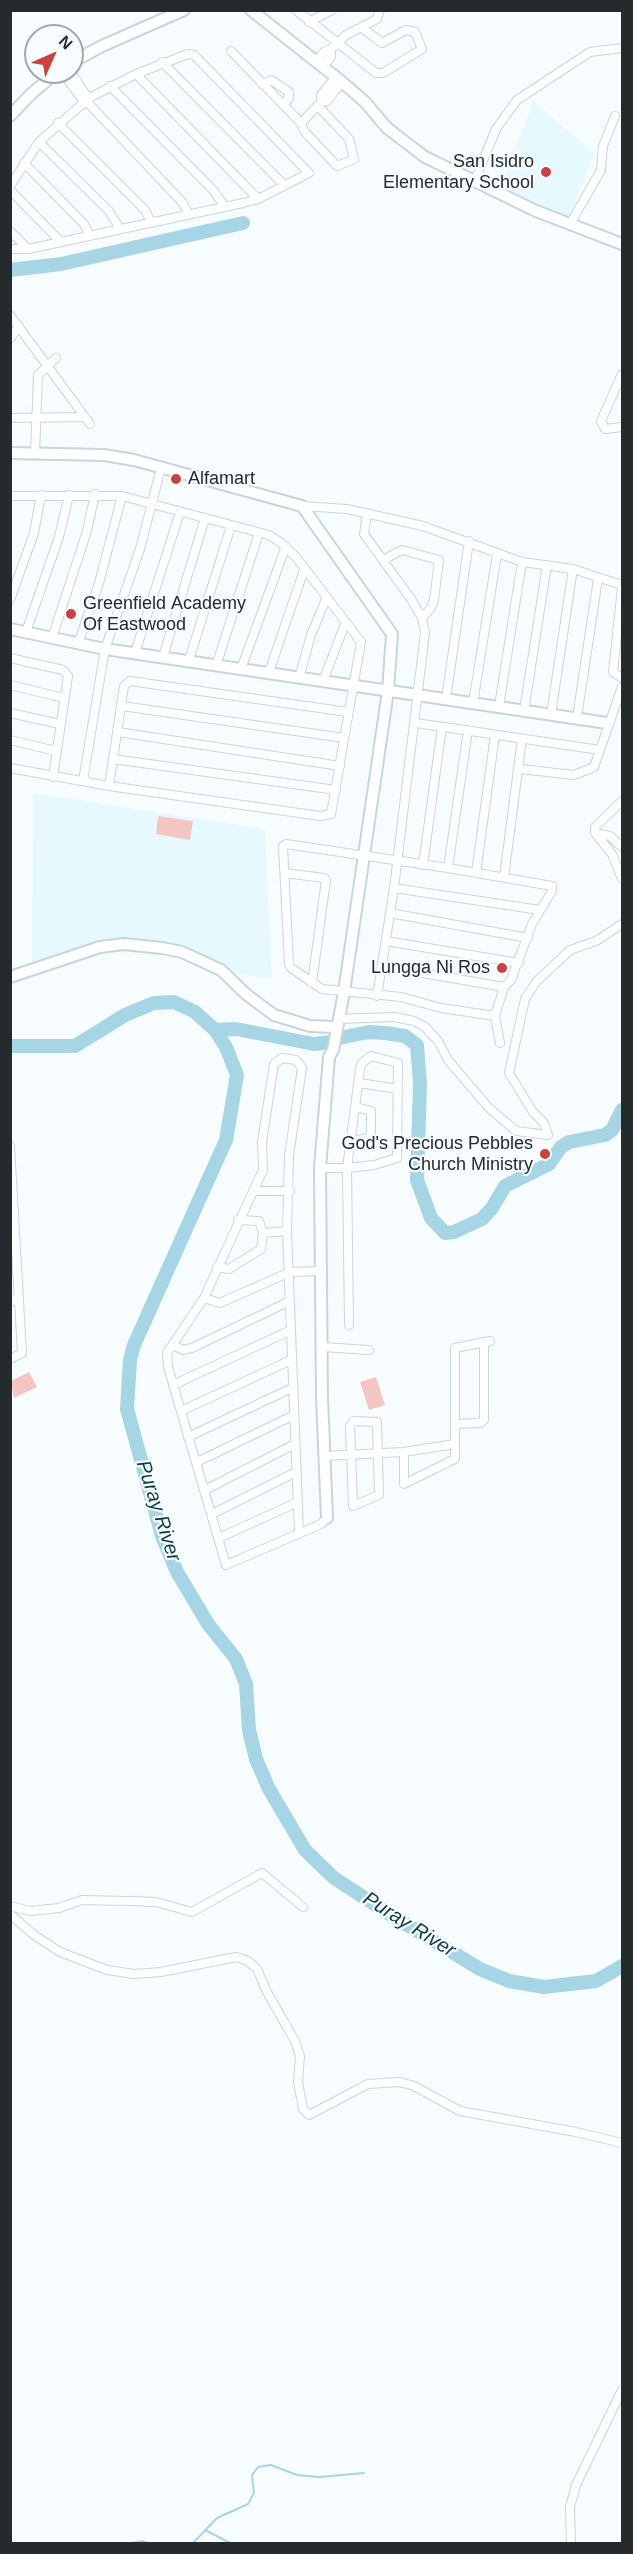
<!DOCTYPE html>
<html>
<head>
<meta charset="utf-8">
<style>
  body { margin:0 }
  #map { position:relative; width:633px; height:2554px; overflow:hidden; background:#f7fdff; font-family:Helvetica,sans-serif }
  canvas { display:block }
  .frame { position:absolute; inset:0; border:12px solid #252b2d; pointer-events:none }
  .north { position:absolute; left:24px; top:24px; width:60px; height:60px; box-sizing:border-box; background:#f7fdff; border:2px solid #a3a9ab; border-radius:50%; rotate:45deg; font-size:16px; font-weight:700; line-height:24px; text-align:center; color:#252b2d }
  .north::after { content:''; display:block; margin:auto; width:21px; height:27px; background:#ce403d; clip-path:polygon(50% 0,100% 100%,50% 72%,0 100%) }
</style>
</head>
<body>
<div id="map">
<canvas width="633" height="2554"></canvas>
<div class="frame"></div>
<div class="north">N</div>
</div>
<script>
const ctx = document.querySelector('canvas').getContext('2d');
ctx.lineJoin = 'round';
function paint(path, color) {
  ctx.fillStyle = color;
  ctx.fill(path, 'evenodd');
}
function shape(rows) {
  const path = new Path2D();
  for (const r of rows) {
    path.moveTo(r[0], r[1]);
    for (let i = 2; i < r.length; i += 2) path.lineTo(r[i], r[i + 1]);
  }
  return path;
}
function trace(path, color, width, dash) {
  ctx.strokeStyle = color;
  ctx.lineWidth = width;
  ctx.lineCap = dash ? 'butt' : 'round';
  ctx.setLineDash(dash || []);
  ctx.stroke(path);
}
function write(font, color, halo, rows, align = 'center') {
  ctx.font = font + ' Helvetica,sans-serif';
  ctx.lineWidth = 4.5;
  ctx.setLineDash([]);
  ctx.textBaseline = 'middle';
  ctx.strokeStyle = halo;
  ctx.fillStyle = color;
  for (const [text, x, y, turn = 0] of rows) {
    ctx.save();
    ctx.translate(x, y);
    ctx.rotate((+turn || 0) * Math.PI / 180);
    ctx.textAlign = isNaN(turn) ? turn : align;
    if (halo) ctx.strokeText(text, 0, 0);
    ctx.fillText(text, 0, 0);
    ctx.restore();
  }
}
const built = shape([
  [534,101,594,154,568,219,498,190],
  [33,793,265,829,272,979,226,972,182,948,120,939,90,945,55,959,32,963]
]);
const green = shape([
  [158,816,193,821,190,840,156,834],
  [29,1372,37,1387,14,1398,11,1381],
  [376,1377,385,1405,369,1410,360,1382]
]);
const stream = shape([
  [207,2531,232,2544],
  [127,2544,142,2541,151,2544],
  [192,2544,217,2518,248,2504,254,2493,252,2475,258,2467,271,2465,297,2475,319,2477,364,2473]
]);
const river = shape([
  [10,270,61,264,243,223],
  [215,1030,236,1029,314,1044,331,1042],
  [339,1038,369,1032,385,1033,405,1036,417,1045,420,1084,417,1180,431,1218,445,1233,454,1232,482,1219,492,1208,505,1186,549,1164,561,1147,569,1142,605,1135,612,1130,622,1110],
  [10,1046,75,1046,125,1015,154,1003,174,1002,195,1012,215,1030,226,1047,237,1075,226,1140,134,1345,130,1360,127,1409,162,1536,177,1572,208,1624,236,1659,246,1684,249,1730,256,1759,269,1789,305,1850,334,1878,391,1915,480,1969,509,1981,544,1987,596,1981,622,1966]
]);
const street = shape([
  [296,10,376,73,383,73,422,49,415,32,406,30,382,43,361,27],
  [309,22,332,10],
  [231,51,301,123,321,102,327,101,342,82],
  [162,62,284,185],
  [316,62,324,52,331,49,346,35,377,19,380,10],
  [323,66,331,57,331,49],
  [62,72,84,102,90,105,183,203,188,214],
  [71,72,89,100],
  [136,74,258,199],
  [263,85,271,80,289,92,289,98,283,105],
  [110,86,213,190,225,207],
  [321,102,321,95,336,77],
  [58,123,145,210,151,222],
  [301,123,304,131,337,166,354,159,349,139,318,106],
  [39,142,109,211,120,229],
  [24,163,84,224,89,234],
  [474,183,496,129,517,100,590,52,622,48],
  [10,186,39,142,89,98,136,74,188,54,194,55,309,173,258,199,243,203,28,249,14,249],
  [10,190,59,240],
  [570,224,601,170,603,146,615,116],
  [10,231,28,249],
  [10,315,90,424],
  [10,339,19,326],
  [622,374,601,421,605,429,622,427],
  [10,418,85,417],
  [35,454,38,375,56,358],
  [10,496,122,496,269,535,280,542,296,557,361,642,331,814,320,816,109,786,10,768],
  [302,506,347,509,423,526,522,562,573,569,622,585],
  [367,513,364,534,411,599,422,618,425,633,394,888,377,996],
  [383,560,402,550,439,560,434,600,431,608,422,618],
  [622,588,613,672,622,678],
  [10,600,34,533,41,495],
  [26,632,59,537,69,495],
  [52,638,87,531,95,494],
  [78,644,99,583,122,496],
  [135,653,180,512],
  [163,657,205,518],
  [10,658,63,670,68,676,53,777],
  [189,660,231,526],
  [216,666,259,533],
  [241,669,286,546],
  [269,672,304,570],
  [299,678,311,635,326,599],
  [323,681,345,624],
  [10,685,64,698],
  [446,699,469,541],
  [473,703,497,554],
  [122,706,344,738],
  [499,706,522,562],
  [524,711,547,565],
  [10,713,60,724],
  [551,714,573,569],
  [577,717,598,579],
  [416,723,600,750],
  [118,732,340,766],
  [10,740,56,751],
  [113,759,336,790],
  [520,769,574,775,594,767,622,687],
  [83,781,105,649,140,549,161,468],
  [109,786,124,686,130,681,348,712],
  [622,801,595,827,595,833,612,854,622,879],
  [595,833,610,836,622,847],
  [423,865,442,727],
  [448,868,468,730],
  [285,873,324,878,326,880,312,983],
  [476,873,495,735],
  [504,877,522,739],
  [394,888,540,910],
  [390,913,528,938],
  [386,941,519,963],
  [382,966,504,987],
  [495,1016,441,1008,401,997,322,989,291,968,289,964,283,846,286,844,448,868,552,886,552,891,532,924,511,980,504,987,495,1016,500,1043],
  [338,1019,394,1017,414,1021,424,1026,438,1041,448,1060,488,1107,516,1131,548,1135,544,1123,533,1112,509,1073,525,999,537,981,570,950,596,941,622,924],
  [359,1083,398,1089],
  [352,1141,369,1138,371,1133,371,1111,356,1107],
  [10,1146,22,1353,10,1359],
  [320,1168,347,1168,374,1165,397,1158,398,1063,371,1056,362,1063,360,1069,347,1168,349,1325],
  [253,1191,290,1191],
  [263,1233,287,1231],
  [217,1267,229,1269,261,1249,263,1233,259,1221,238,1220],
  [204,1298,220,1303,290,1272,320,1271],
  [10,1302,19,1298],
  [173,1345,183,1350,192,1348,290,1301],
  [323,1347,369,1350],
  [173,1385,291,1330],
  [181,1411,291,1360],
  [354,1421,377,1422,379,1495,353,1506,350,1426,354,1421],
  [455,1424,481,1423,484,1420,484,1343],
  [188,1437,292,1388],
  [404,1452,404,1484,455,1459,455,1348,490,1341],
  [324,1456,404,1452,455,1444],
  [197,1462,294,1415],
  [205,1490,295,1444],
  [212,1514,296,1472],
  [299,1532,287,1231,289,1156,302,1068,296,1060,282,1058,274,1064,262,1142,263,1170,204,1298,167,1353,168,1367,226,1565,321,1524,327,1518],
  [219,1538,298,1502],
  [10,1906,30,1911,59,1908,82,1900,130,1901,156,1902,192,1912,262,1873,303,1907],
  [10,1914,34,1935,60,1952,107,1970,134,1974,161,1972,236,1957,248,1961,257,1969,267,1992,295,2041,300,2056,298,2082,303,2109,309,2115,368,2084,400,2082,414,2086,460,2111,576,2132,622,2143],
  [571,2544,570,2507,576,2485,622,2390]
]);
const secondary = shape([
  [251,10,342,82,365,102,387,128,425,157,536,211,622,244],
  [72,62,102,46,184,10],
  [10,116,31,94,57,72],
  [10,453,104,455,134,460,302,506,392,634,388,691,344,992,333,1050,329,1057,320,1168,322,1398,327,1518],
  [10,629,105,649,607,723],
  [10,977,100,947,124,944,162,948,182,952,221,970,247,995,274,1015,310,1026,335,1027]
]);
const markers = [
  [546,172,6,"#ce403d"],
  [176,479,6,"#ce403d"],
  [71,614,6,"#ce403d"],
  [502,968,6,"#ce403d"],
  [545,1154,6,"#ce403d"]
];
const poiNames = [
  ["San Isidro",534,162],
  ["Elementary School",534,183],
  ["Alfamart",188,479,"left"],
  ["Greenfield Academy",83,604,"left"],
  ["Of Eastwood",83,625,"left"],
  ["Lungga Ni Ros",490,968],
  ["God's Precious Pebbles",533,1144],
  ["Church Ministry",533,1165]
];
const waterNames = [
  ["Puray River",158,1511,72],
  ["Puray River",409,1925,32]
];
paint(built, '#e6f9ff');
paint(green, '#f4c6c1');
trace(stream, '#a6d6e5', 2);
trace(river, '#a6d6e5', 14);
trace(street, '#c8d6db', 10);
trace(secondary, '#c8d6db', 14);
trace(street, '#fff', 8);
trace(secondary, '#fff', 10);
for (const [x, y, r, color] of markers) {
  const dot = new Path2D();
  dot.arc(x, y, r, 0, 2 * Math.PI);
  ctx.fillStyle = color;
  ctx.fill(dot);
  trace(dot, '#f7fdff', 2);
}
write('18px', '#252b2d', '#f7fdff', poiNames, 'right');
write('italic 20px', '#0f3b46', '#f7fdff', waterNames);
</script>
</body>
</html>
